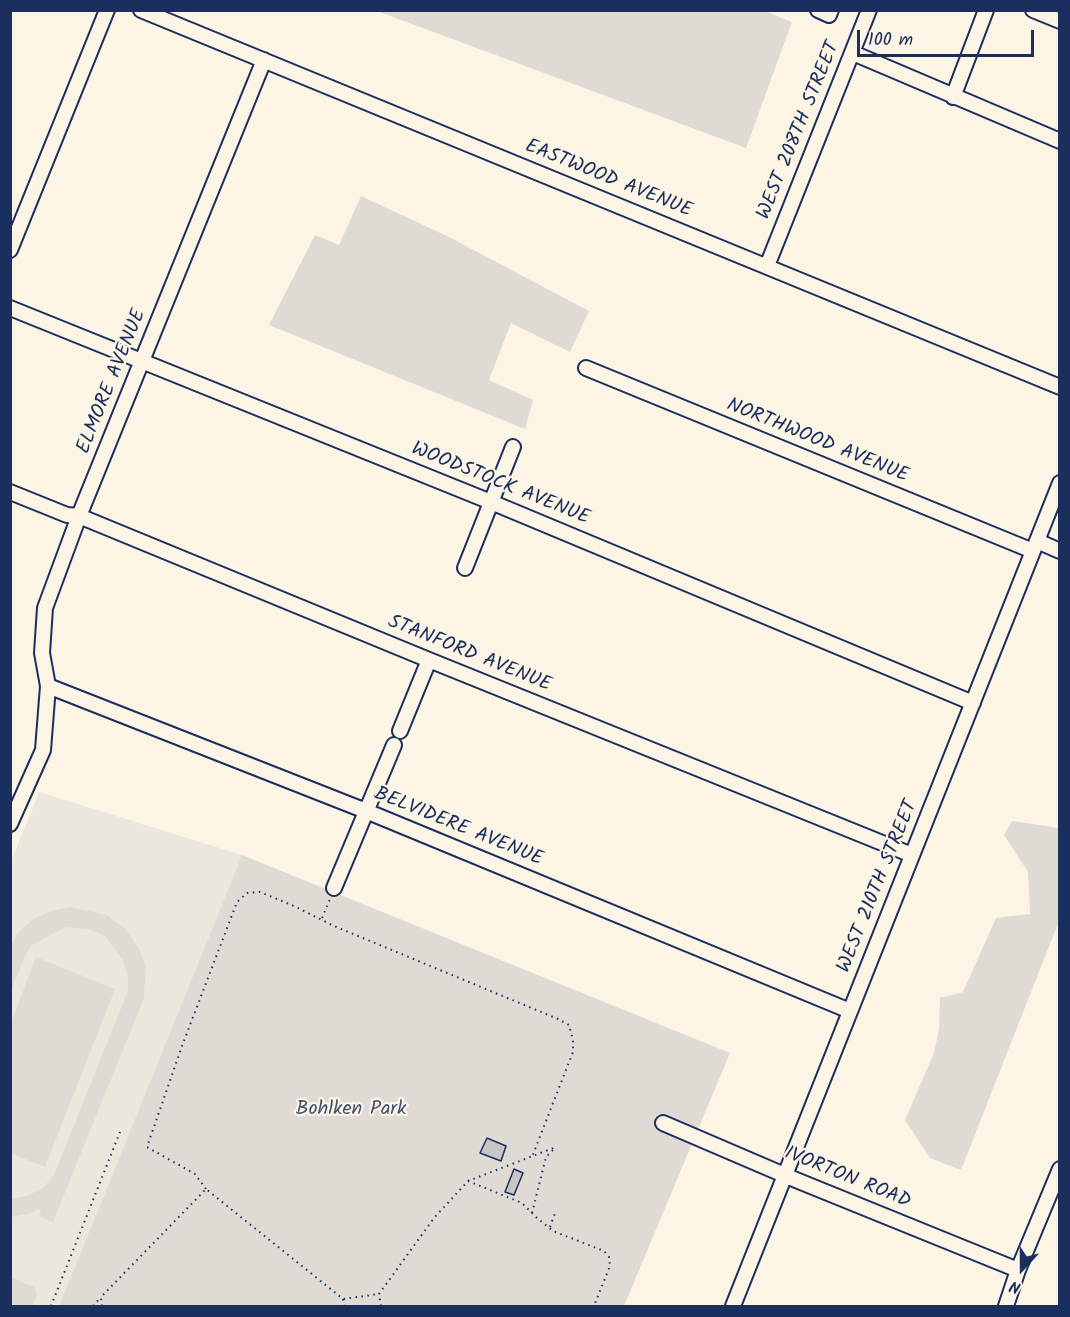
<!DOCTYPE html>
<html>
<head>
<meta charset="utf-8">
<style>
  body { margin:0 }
  #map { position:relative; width:1070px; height:1317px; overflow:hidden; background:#fcf5e5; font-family:Kalam,sans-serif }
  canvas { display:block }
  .frame { position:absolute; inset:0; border:12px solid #1b2f5e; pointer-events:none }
  .north { position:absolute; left:992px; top:1239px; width:60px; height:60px; -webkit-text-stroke:4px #fcf5e5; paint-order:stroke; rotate:201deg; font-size:16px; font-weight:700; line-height:24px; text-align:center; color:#1b2f5e }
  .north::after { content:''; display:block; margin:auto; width:21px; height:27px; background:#1b2f5e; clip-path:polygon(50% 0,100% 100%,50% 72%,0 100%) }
  .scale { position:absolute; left:857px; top:30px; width:177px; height:27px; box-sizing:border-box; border:3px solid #1b2f5e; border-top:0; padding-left:8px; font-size:18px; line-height:21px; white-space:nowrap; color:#1b2f5e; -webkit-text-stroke:4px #fcf5e5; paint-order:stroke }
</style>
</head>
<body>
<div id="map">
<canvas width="1070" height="1317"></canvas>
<div class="frame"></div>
<div class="north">N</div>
<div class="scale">100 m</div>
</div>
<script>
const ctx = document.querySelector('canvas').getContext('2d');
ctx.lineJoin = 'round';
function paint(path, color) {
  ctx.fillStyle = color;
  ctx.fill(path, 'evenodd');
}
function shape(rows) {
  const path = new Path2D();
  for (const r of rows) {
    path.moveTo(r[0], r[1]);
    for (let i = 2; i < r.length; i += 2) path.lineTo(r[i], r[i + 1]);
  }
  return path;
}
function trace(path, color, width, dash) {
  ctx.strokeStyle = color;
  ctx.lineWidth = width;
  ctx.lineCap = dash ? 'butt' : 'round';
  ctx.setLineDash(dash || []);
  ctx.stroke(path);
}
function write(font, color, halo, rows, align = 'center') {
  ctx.font = font + ' Kalam,sans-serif';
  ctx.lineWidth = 4.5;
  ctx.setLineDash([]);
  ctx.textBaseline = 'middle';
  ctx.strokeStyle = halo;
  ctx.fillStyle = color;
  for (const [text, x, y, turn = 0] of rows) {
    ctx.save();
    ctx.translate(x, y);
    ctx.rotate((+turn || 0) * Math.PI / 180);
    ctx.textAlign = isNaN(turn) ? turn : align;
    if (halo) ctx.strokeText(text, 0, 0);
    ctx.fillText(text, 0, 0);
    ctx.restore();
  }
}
const built = shape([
  [39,792,242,855,59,1306,11,1306,11,861]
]);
const green = shape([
  [765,11,792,22,746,148,377,11],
  [361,196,449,237,589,311,570,352,511,323,489,380,533,400,525,429,269,325,315,235,339,245],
  [1012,821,1059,828,1059,921,961,1170,930,1158,905,1120,934,1053,939,1029,940,998,963,992,996,918,1030,914,1028,872,1004,835],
  [242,855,730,1053,624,1306,59,1306],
  [70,907,107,915,125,929,139,949,146,966,144,998,53,1222,39,1216,41,1209,28,1214,11,1217,11,1199,27,1196,44,1187,54,1175,128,991,128,975,122,959,106,937,89,929,66,927,32,945,25,956,11,990,11,946,18,933,32,920,51,911],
  [36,957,115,989,45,1167,10,1153,11,1023],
  [10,1277,34,1287,37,1294,33,1306,11,1306]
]);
const building = shape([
  [487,1138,506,1146,501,1161,480,1153,487,1138],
  [514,1169,523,1173,514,1195,505,1192,514,1169]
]);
const path = shape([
  [322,918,330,899],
  [468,1181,522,1203,537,1218,553,1231,604,1251,609,1257,610,1266,594,1306],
  [206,1189,195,1174,147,1147,182,1046,237,902,247,893,260,892,294,906,334,926,558,1019,569,1025,573,1040,573,1052,532,1157],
  [532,1213,546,1157,554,1149],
  [550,1227,555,1213],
  [343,1299,344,1306],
  [51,1306,120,1132],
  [93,1306,101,1297],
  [102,1306,101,1297,206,1189,343,1299,379,1294],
  [381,1306,379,1294,434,1218,468,1181,556,1147]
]);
const minor = shape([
  [141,10,1060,387],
  [818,10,829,15,831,10],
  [1033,10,1060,21],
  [853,53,1060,141],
  [953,97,986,10],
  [10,250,107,10],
  [767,266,869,10],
  [10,308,491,502,973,703],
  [586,368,1033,551],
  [10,492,67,515,79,516,429,660,912,855],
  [1037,541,1060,551],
  [465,568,513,447],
  [48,686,366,811,850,1011],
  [400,731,429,660],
  [10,824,43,750,48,686,42,653,45,608,79,516,264,60],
  [334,888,394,745],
  [663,1123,796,1180,1018,1270],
  [733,1306,1060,483],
  [1006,1306,1018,1270,1060,1169]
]);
const streetNames = [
  ["WEST 208TH STREET",800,131,-68],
  ["EASTWOOD AVENUE",608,180,22],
  ["ELMORE AVENUE",113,382,-68],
  ["NORTHWOOD AVENUE",817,442,22],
  ["WOODSTOCK AVENUE",500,485,22],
  ["STANFORD AVENUE",469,655,22],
  ["BELVIDERE AVENUE",458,828,22],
  ["WEST 210TH STREET",879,887,-68],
  ["IVORTON ROAD",847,1179,22]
];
const parkNames = [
  ["Bohlken Park",351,1111]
];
paint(built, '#ece7dc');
paint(green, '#dfdbd4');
paint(building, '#c8c7c6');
trace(building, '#1b2f5e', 1.5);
trace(minor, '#1b2f5e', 18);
trace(path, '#1b2f5e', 2, [1.5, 4.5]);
trace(minor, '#fcf5e5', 14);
write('20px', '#1b2f5e', '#fcf5e5', streetNames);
write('20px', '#425176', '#fcf5e5', parkNames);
</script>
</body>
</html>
